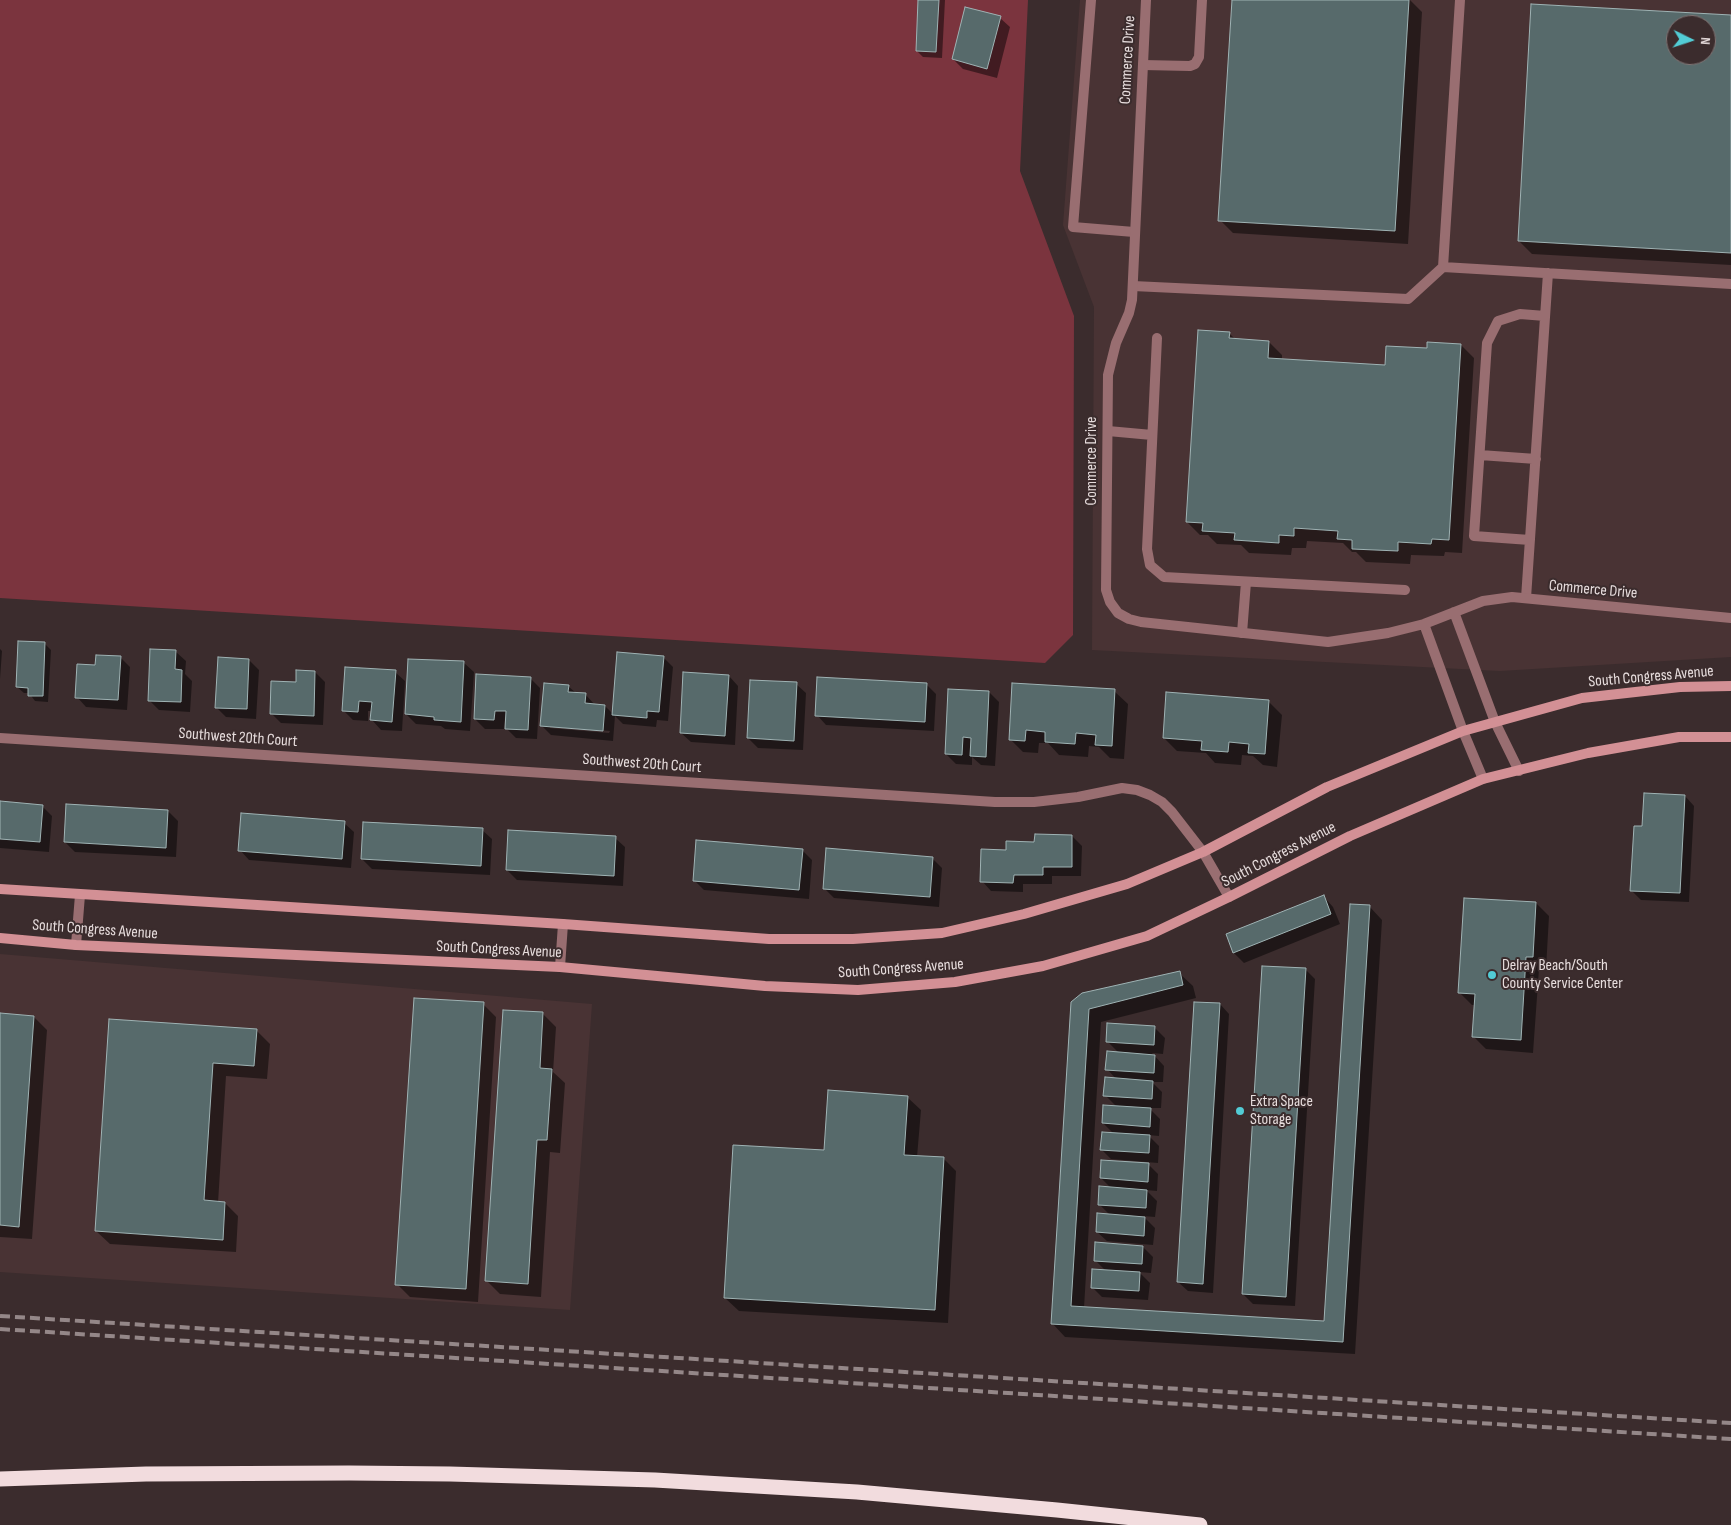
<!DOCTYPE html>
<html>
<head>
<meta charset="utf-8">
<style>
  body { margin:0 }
  #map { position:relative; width:1731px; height:1525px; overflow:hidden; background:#3b2c2d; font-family:"Sofia Sans Condensed",sans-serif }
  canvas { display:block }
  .north { position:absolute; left:1666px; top:15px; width:50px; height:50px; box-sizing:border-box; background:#3b2c2d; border:1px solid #807373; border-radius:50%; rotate:94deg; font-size:14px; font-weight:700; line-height:20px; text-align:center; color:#e7dddd }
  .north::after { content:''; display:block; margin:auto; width:18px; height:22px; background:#52ccd5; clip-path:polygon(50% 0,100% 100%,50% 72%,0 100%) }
</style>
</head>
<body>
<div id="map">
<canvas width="1731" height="1525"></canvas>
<div class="north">N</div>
</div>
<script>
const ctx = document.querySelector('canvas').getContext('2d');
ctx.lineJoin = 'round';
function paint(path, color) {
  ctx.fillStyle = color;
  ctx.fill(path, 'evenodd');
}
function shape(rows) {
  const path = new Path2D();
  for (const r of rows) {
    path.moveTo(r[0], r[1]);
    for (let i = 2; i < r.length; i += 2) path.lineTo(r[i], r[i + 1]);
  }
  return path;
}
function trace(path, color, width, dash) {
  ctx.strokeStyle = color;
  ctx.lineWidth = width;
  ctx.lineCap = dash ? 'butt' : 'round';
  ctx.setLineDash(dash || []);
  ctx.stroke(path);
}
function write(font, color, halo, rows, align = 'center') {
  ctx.font = font + ' "Sofia Sans Condensed",sans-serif';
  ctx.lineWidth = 4;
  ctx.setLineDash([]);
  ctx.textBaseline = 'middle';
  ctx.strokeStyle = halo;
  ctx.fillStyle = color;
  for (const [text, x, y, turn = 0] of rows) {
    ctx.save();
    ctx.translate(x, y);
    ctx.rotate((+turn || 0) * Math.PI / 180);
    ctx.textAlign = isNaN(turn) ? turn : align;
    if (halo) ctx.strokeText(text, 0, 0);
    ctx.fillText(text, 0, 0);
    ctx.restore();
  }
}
const built = shape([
  [1080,0,1731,0,1731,657,1500,671,1092,650,1094,307,1063,225],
  [1676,25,1706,25,1706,55,1676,55],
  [0,954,592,1004,570,1310,0,1272]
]);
const green = shape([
  [0,0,1028,0,1020,171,1074,316,1073,635,1045,663,0,598]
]);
const shadow = shape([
  [919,0,945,0,942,58,923,57,917,51],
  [1233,0,1410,0,1422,12,1408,244,1233,233,1220,220],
  [1533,5,1731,16,1731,265,1532,254,1519,241],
  [1676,25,1706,25,1706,55,1676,55],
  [1000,18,1010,27,997,78,963,69,953,59],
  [1229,333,1236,340,1269,342,1282,355,1282,360,1386,367,1428,349,1461,345,1474,358,1462,553,1445,552,1444,556,1411,555,1410,564,1366,562,1356,552,1352,552,1343,543,1307,541,1306,548,1292,548,1291,555,1249,553,1241,545,1217,544,1208,535,1200,535,1187,522],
  [45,644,51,650,48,702,35,701,29,693,24,693,17,687],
  [0,649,2,651,0,679],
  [176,652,186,661,185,674,192,681,190,712,159,710,149,700],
  [120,657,130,667,127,710,86,707,77,697,96,667],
  [663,657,673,667,668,721,657,720,656,727,623,724,615,716,613,741,551,735,542,726,568,686,576,693,585,694,595,705,605,706,613,714],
  [550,726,610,731,609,733,550,728],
  [249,660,259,670,256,719,226,717,216,707],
  [464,663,474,672,470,731,445,729,441,726,416,724,406,714],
  [315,672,325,682,323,725,281,723,271,713,297,684],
  [395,672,405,681,402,731,381,730,372,720,372,711,368,711,368,721,353,720,343,710],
  [729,676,738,686,735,745,691,742,681,733],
  [530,678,540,688,537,739,516,738,506,728,507,717,505,717,504,729,485,729,475,719],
  [796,684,806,693,803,750,758,748,748,738],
  [926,684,936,694,934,731,826,725,817,715],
  [1013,685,1114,691,1128,704,1124,759,1110,758,1099,747,1089,746,1088,757,1059,755,1048,743,1039,743,1038,753,1023,752,1010,739],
  [989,692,999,702,995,766,981,765,972,757,972,765,956,764,946,754],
  [1268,701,1282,715,1277,767,1263,765,1253,756,1242,755,1241,765,1215,763,1206,753,1177,751,1164,738],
  [1685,796,1694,806,1689,902,1641,900,1631,890,1643,828],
  [0,803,42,806,52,816,49,852,0,848],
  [168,811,178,821,176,857,75,852,65,842],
  [344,823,354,832,351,868,249,860,240,850],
  [482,830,492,839,490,875,372,869,362,859],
  [1072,836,1082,846,1081,876,1052,876,1052,884,1023,884,1023,892,991,891,982,881,1007,851],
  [615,838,625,847,623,886,517,880,507,870],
  [802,850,812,860,809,899,704,890,694,880],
  [932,858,942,868,939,907,834,898,824,888],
  [1324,897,1333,907,1340,924,1244,963,1234,953,1228,935],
  [1536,903,1549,916,1546,969,1539,969,1533,1053,1486,1049,1473,1036,1475,1005,1472,1005,1459,992],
  [1369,906,1382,920,1355,1354,1065,1337,1052,1323,1072,1003,1179,973,1193,986,1196,998,1101,1022,1084,1308,1326,1323],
  [1305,969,1315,979,1295,1306,1253,1304,1243,1294],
  [483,1004,496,1017,478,1302,410,1297,397,1284],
  [1220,1004,1229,1014,1213,1293,1188,1291,1178,1282],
  [543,1014,556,1027,553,1072,565,1083,560,1153,550,1152,541,1297,500,1294,487,1281],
  [0,1015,34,1017,47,1030,32,1239,0,1237],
  [110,1021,256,1030,270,1044,267,1079,226,1076,218,1203,225,1203,238,1216,236,1252,110,1244,96,1231],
  [1155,1028,1165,1038,1163,1054,1152,1053,1164,1066,1163,1082,1152,1082,1162,1092,1161,1108,1149,1108,1160,1119,1159,1136,1148,1135,1159,1146,1158,1163,1111,1159,1102,1150,1114,1134,1103,1123,1117,1107,1105,1095,1117,1080,1107,1069,1119,1053,1107,1041],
  [907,1097,921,1110,917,1157,943,1158,956,1171,948,1323,739,1311,725,1298,825,1151],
  [1149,1165,1158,1174,1157,1191,1146,1190,1157,1201,1155,1217,1143,1216,1155,1228,1153,1245,1107,1241,1097,1232,1111,1216,1099,1204,1111,1188,1101,1178],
  [1143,1247,1153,1257,1151,1273,1139,1272,1150,1283,1148,1300,1102,1297,1092,1287,1106,1271,1095,1260]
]);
const building = shape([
  [918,0,939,0,936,52,916,51,918,0],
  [1232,0,1409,0,1395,231,1218,221,1232,0],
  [1531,4,1731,15,1731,253,1518,241,1531,4],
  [1676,25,1706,25,1706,55,1676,55,1676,25],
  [965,7,1001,16,987,69,952,59,965,7],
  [1198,330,1230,332,1229,338,1269,341,1268,358,1385,365,1386,346,1427,348,1427,342,1461,344,1449,540,1432,539,1431,544,1398,542,1398,551,1352,549,1352,540,1337,539,1338,531,1294,528,1294,536,1279,535,1279,543,1234,540,1235,533,1202,531,1203,523,1186,522,1198,330],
  [18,641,45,642,43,696,28,696,28,688,16,687,18,641],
  [150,649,176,650,175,669,182,670,181,702,148,701,150,649],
  [617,652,664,656,659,712,647,711,647,718,612,715,617,652],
  [96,655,121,656,118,700,75,698,77,664,95,665,96,655],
  [218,657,249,659,247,709,215,708,218,657],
  [408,659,464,661,461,722,434,720,434,717,405,714,408,659],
  [345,667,396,670,392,722,370,720,372,702,359,701,358,712,342,711,345,667],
  [296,670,315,671,314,716,270,714,271,681,296,682,296,670],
  [683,672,729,675,725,736,680,733,683,672],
  [476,674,531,677,528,730,505,729,506,711,495,711,494,720,474,719,476,674],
  [817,677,927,683,925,722,815,716,817,677],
  [750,680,797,682,794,741,747,738,750,680],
  [544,683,569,685,568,692,586,693,585,703,605,705,603,731,540,726,544,683],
  [1012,683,1115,689,1112,746,1095,745,1096,735,1076,733,1075,744,1045,742,1045,732,1026,730,1025,741,1009,740,1012,683],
  [948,689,989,691,986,757,970,756,971,738,963,737,962,755,945,754,948,689],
  [1166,692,1269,700,1265,754,1248,753,1249,744,1229,742,1228,752,1201,750,1202,741,1163,738,1166,692],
  [1644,793,1685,795,1680,893,1630,891,1634,826,1642,826,1644,793],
  [0,801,43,805,40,842,0,839,0,801],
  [66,804,168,810,166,848,64,842,66,804],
  [241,813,345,821,342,859,238,851,241,813],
  [363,822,483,828,481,866,361,859,363,822],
  [508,830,616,836,614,876,506,870,508,830],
  [1035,834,1072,835,1072,867,1043,867,1043,875,1014,875,1013,883,980,882,981,849,1006,850,1006,841,1034,842,1035,834],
  [696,840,803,849,799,890,693,881,696,840],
  [826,848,933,857,930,897,823,889,826,848],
  [1324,895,1331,914,1233,953,1226,934,1324,895],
  [1464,898,1536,902,1533,957,1526,957,1521,1040,1472,1037,1475,994,1458,993,1464,898],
  [1350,904,1370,905,1343,1342,1051,1324,1071,1002,1082,993,1180,971,1183,985,1089,1009,1071,1306,1324,1321,1350,904],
  [1262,966,1306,968,1286,1297,1242,1294,1262,966],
  [414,998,484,1002,466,1289,395,1285,414,998],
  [1194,1002,1220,1003,1203,1284,1177,1282,1194,1002],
  [503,1010,543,1012,540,1068,552,1069,547,1140,537,1140,528,1284,485,1281,503,1010],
  [0,1013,34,1016,19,1227,0,1225,0,1013],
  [109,1019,257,1029,254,1066,213,1063,204,1200,225,1202,223,1240,95,1231,109,1019],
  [1107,1023,1155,1026,1154,1045,1106,1042,1107,1023],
  [1107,1051,1155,1055,1154,1073,1105,1070,1107,1051],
  [1105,1077,1153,1081,1152,1099,1103,1096,1105,1077],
  [828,1090,908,1096,904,1155,944,1157,935,1310,724,1298,733,1145,824,1150,828,1090],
  [1103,1105,1151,1108,1150,1127,1102,1123,1103,1105],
  [1102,1132,1150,1135,1149,1153,1100,1150,1102,1132],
  [1101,1160,1149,1163,1148,1182,1100,1178,1101,1160],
  [1099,1186,1147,1190,1146,1208,1098,1205,1099,1186],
  [1097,1213,1145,1217,1144,1236,1096,1232,1097,1213],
  [1095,1242,1143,1246,1142,1264,1094,1261,1095,1242],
  [1092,1269,1140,1272,1139,1291,1091,1288,1092,1269]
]);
const lane = shape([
  [1091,0,1073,227,1134,232],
  [1143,65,1190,66,1195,64,1199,57,1202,0],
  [1443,267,1460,0],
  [1133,286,1408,299,1443,267,1731,284],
  [1157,338,1147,549,1150,565,1164,577,1405,590],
  [1108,431,1152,435],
  [1480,455,1536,459],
  [1530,540,1474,536,1487,343,1498,321,1520,314,1545,316],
  [1526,598,1548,273],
  [1242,633,1246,582]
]);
const street = shape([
  [1146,0,1132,300,1129,313,1116,343,1108,375,1106,590,1110,602,1118,613,1129,619,1141,622,1328,642,1388,633,1424,624,1483,601,1512,597,1731,618],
  [1454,612,1495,722,1519,771],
  [1424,624,1463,731,1483,779],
  [0,738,995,802,1034,802,1078,797,1122,788,1137,790,1150,795,1162,802,1172,812,1203,852,1229,897],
  [76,945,80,895],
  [560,967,563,924]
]);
const secondary = shape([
  [0,889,563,924,769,939,853,939,942,933,1024,914,1127,884,1203,852,1327,787,1463,731,1582,698,1680,687,1731,686],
  [0,938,76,945,560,967,765,986,858,990,955,982,1043,966,1147,936,1229,897,1350,836,1483,779,1588,753,1679,737,1731,737]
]);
const highway = shape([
  [0,1479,146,1474,349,1473,450,1474,655,1480,857,1492,1057,1510,1200,1525]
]);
const rail = shape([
  [0,1316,1731,1423],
  [0,1329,1731,1439]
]);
const markers = [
  [1492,975,5,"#52ccd5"],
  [1240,1111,5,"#52ccd5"]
];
const streetNames = [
  ["Commerce Drive",1128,60,-87],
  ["Commerce Drive",1092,461,-90],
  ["Commerce Drive",1593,590,5],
  ["South Congress Avenue",1651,677,-5],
  ["Southwest 20th Court",238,738,4],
  ["Southwest 20th Court",642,764,4],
  ["South Congress Avenue",1279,855,-27],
  ["South Congress Avenue",95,930,4],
  ["South Congress Avenue",499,950,3],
  ["South Congress Avenue",901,969,-4]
];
const poiNames = [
  ["Delray Beach/South",1502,966],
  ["County Service Center",1502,984],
  ["Extra Space",1250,1102],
  ["Storage",1250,1120]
];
paint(built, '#493334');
paint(green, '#7b343e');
paint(shadow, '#0007');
paint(building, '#576a6b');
trace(building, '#9fb3b4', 1);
trace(lane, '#996e71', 10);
trace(street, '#996e71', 10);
trace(secondary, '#d39095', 10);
trace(highway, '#f2dcde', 15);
trace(rail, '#948788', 4, [10, 5]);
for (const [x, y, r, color] of markers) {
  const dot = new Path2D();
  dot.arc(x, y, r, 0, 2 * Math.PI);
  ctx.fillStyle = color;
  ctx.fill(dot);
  trace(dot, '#3b2c2d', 2);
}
write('16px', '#e7dddd', '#3b2c2d', streetNames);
write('16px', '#e7dddd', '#3b2c2d', poiNames, 'left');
</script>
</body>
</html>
